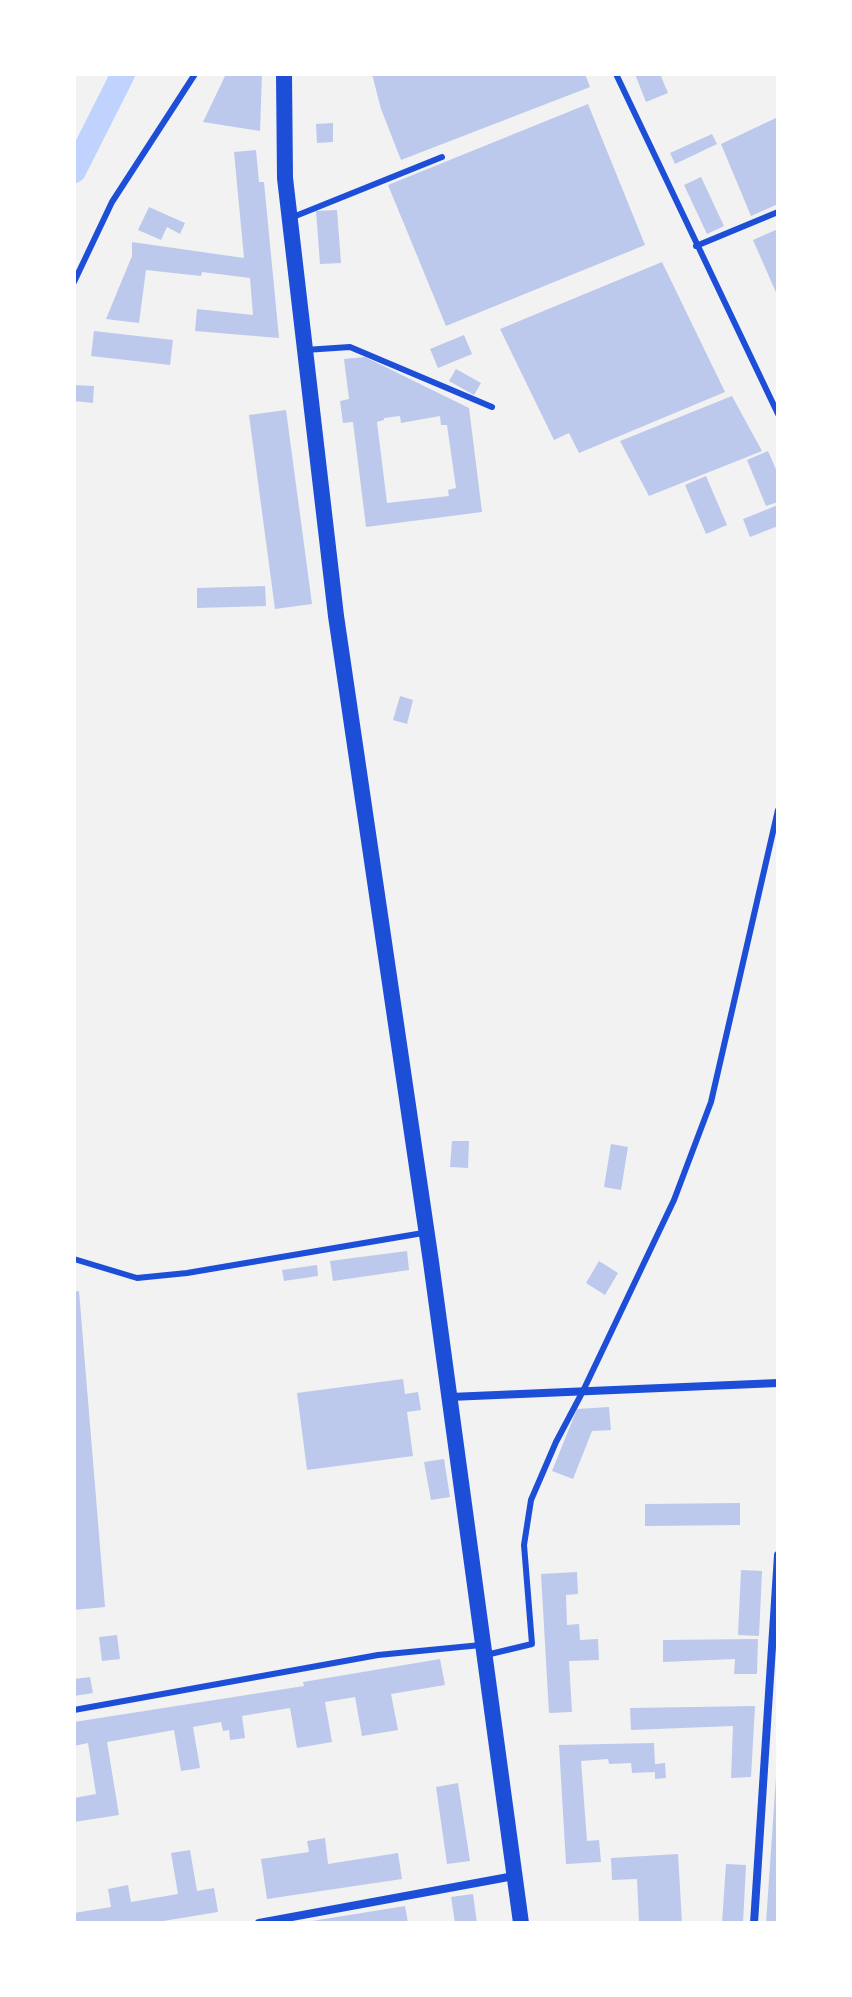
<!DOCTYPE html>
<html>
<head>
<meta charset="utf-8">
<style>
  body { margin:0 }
  #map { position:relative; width:852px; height:1997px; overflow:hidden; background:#f2f2f2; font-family:"Varela Round",sans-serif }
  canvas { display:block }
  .frame { position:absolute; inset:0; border:76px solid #fff; pointer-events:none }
</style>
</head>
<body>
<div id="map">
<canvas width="852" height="1997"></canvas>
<div class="frame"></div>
</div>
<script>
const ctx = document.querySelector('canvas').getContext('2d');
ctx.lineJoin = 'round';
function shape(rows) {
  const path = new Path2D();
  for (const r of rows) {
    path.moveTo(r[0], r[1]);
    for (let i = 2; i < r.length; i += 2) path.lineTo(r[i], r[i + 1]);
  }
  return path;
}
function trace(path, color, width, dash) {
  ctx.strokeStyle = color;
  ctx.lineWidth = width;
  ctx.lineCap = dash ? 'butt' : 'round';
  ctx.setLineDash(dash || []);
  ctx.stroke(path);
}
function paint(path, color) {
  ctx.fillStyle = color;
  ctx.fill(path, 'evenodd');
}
const canal = shape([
  [74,171,123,74]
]);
const building = shape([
  [226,74,262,74,260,131,203,122],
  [372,74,585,74,590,87,401,160,381,109],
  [635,74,660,74,668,93,646,102],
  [588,104,645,245,446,326,388,185],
  [778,117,778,204,751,216,721,144],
  [333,123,333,142,317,143,316,124],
  [712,134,717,144,675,164,670,153],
  [256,150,259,182,264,182,279,338,195,331,197,309,253,315,250,278,202,272,201,276,146,270,139,323,106,319,132,256,132,242,244,258,234,152],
  [701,177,724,226,707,234,684,185],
  [149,207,185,223,180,234,167,227,161,240,138,230],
  [337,210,341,263,320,264,316,211],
  [778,229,778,297,753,240],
  [662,262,725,392,579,453,569,433,554,440,500,329],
  [94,331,173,340,170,365,91,356],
  [464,335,472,354,438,368,430,349],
  [365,357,469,408,482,512,366,527,353,422,343,423,340,401,349,399,344,359],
  [400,416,401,423,440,416,441,425,447,425,456,488,448,490,449,496,387,503,377,422,384,420,384,418],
  [456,369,481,383,474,395,449,381],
  [74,385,94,386,93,403,74,401],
  [732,396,762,451,649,496,620,441],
  [286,410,312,604,275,609,249,415],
  [768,451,778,474,778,502,766,506,747,460],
  [706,476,727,525,706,534,685,485],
  [778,505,778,526,750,537,743,519],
  [265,586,266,606,197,608,197,588],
  [400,696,413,700,407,724,393,720],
  [452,1141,469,1141,468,1168,450,1167],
  [611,1144,628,1147,621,1190,604,1187],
  [407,1251,409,1270,333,1281,330,1261],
  [599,1261,618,1273,605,1295,586,1283],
  [317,1265,318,1276,284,1281,282,1270],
  [79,1291,105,1607,74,1610,74,1292],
  [403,1379,405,1394,418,1392,421,1410,407,1412,413,1456,307,1470,297,1393],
  [609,1407,611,1430,592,1431,573,1479,552,1471,577,1409],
  [444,1459,450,1497,431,1500,424,1462],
  [740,1503,740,1525,645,1526,645,1504],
  [741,1570,762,1571,759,1636,738,1635],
  [577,1572,578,1594,566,1595,567,1625,579,1624,580,1640,598,1639,599,1660,569,1661,572,1712,549,1713,541,1574],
  [117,1635,120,1659,102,1661,99,1637],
  [758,1639,757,1674,734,1674,735,1659,663,1662,663,1640],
  [440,1659,445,1685,391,1694,398,1730,362,1736,355,1697,325,1702,332,1742,297,1748,290,1708,242,1716,245,1738,230,1740,229,1730,223,1731,221,1722,193,1727,200,1768,181,1771,174,1730,107,1742,119,1815,74,1822,74,1798,96,1794,88,1743,74,1746,74,1722,304,1686,303,1682],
  [90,1677,93,1693,74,1696,74,1679],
  [755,1706,751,1777,731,1778,733,1726,631,1730,630,1708],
  [654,1743,655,1764,665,1763,666,1778,655,1779,655,1772,632,1773,631,1763,609,1764,608,1759,581,1761,587,1841,599,1840,601,1862,566,1864,559,1745],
  [776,1777,778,1777,778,1923,766,1923],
  [458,1783,470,1861,447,1864,436,1787],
  [325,1838,328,1864,398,1853,402,1879,267,1899,261,1859,309,1852,307,1841],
  [190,1850,197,1891,214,1888,218,1912,151,1923,74,1923,74,1913,111,1907,108,1889,128,1885,131,1902,178,1894,171,1853],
  [678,1854,682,1923,639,1923,637,1879,612,1880,611,1858],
  [726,1864,746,1865,743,1923,722,1923],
  [473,1894,477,1923,455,1923,451,1897],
  [405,1906,408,1923,312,1923,312,1921]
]);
const service = shape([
  [616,74,778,414],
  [293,217,442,157],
  [696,246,778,212],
  [74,282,112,202,195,74],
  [305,350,350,347,492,407],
  [74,1259,137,1278,187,1273,423,1233],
  [486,1655,532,1644,524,1545,531,1500,556,1442,583,1391,674,1200,711,1102,778,810],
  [74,1710,378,1655,481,1645]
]);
const minor = shape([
  [450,1397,778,1383],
  [259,1923,514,1876],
  [754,1923,778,1555]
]);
const secondary = shape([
  [284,74,285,178,336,616,431,1262,521,1923]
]);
trace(canal, '#bfd3fe', 24);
paint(building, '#bdc9ec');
trace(service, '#1d4ed8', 6);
trace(minor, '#1d4ed8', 8);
trace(secondary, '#1d4ed8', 16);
</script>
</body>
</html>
